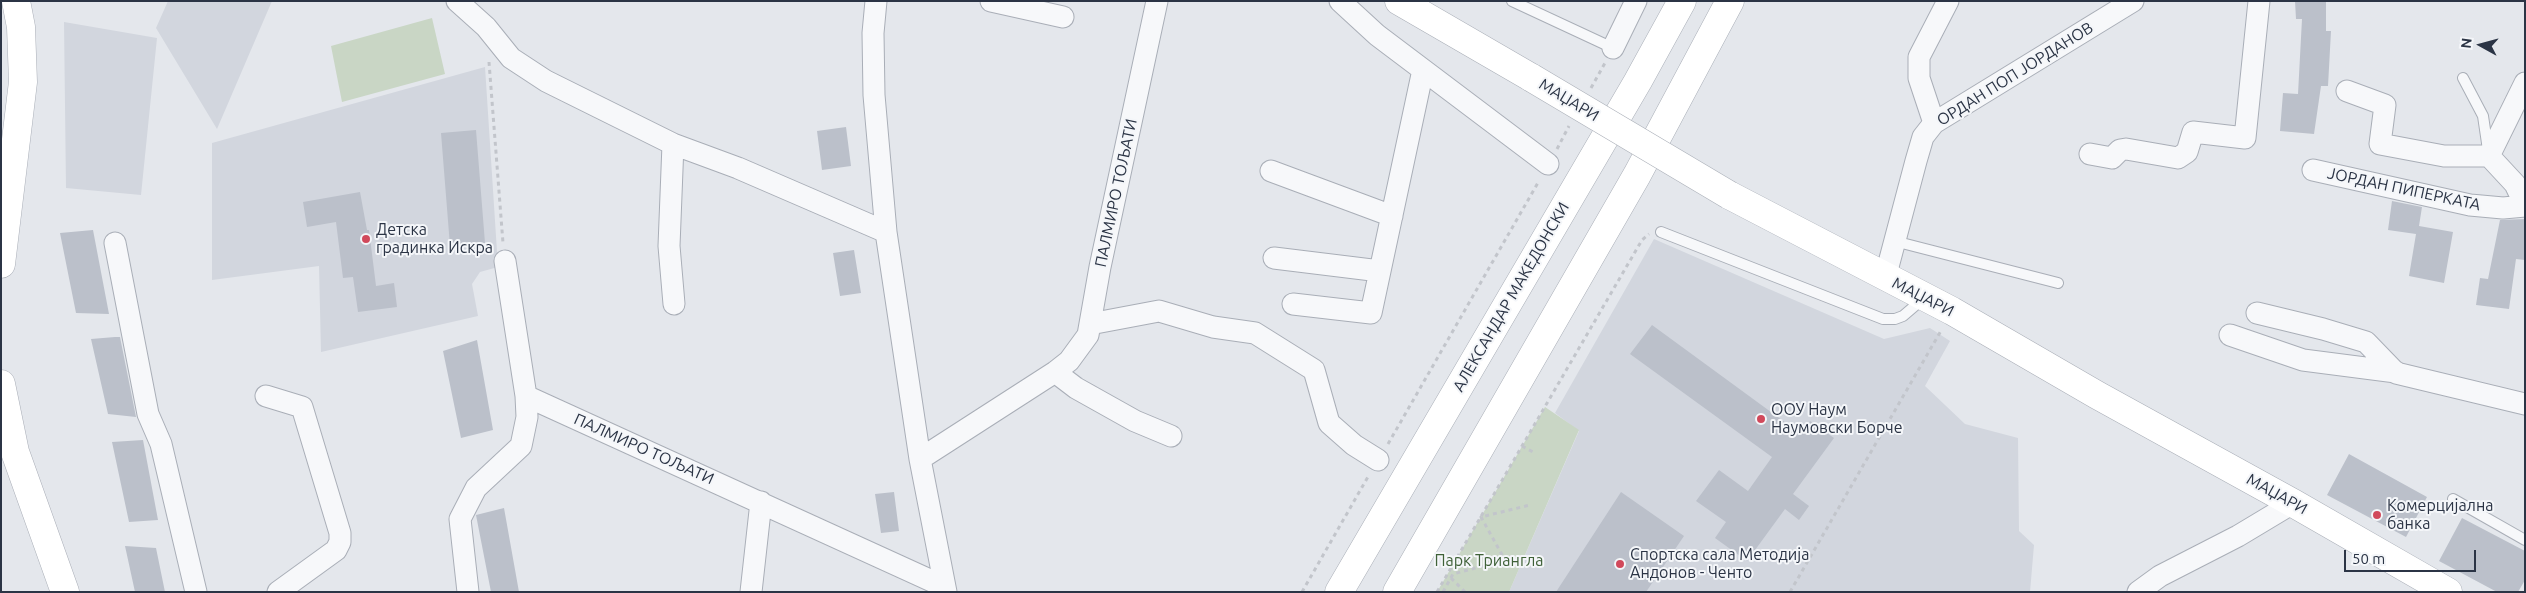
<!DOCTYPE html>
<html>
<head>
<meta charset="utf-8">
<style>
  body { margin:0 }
  #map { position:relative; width:2526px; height:593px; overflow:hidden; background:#e4e7ec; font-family:Ubuntu,sans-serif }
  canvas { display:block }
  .frame { position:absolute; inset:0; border:2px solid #2b3445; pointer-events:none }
  .north { position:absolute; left:2456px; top:20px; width:50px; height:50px; -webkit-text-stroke:4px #f4f6f9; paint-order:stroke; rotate:277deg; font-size:14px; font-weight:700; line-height:20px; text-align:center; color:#2b3445 }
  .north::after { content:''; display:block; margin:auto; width:18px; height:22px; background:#2b3445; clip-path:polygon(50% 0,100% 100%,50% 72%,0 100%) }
  .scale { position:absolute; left:2344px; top:550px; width:132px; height:22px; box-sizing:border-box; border:2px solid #2b3445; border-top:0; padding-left:6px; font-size:15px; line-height:18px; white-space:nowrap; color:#2b3445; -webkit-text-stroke:4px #f4f6f9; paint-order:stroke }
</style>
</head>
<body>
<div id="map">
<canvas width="2526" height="593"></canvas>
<div class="frame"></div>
<div class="north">N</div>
<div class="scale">50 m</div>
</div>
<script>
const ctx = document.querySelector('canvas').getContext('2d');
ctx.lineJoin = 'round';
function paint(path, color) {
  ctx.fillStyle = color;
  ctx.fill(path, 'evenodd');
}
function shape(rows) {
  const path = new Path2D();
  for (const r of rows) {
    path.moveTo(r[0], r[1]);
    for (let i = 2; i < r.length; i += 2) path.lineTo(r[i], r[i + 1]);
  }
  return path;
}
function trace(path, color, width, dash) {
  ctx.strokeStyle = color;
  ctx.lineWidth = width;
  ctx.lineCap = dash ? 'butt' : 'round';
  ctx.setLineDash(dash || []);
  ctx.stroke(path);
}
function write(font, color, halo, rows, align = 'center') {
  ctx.font = font + ' Ubuntu,sans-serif';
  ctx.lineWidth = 4;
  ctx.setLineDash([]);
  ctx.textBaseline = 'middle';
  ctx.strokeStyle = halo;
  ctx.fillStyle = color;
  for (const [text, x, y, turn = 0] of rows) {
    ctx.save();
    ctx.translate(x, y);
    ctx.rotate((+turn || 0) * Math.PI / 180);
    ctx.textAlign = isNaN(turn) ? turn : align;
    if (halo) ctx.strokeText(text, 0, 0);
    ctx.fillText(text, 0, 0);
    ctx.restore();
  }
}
const built = shape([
  [168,1,272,1,217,129,156,28],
  [64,22,157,38,141,195,66,188],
  [485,67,498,267,480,272,472,284,478,316,321,352,319,266,212,280,212,143],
  [1654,239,1884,339,1930,328,1950,341,1925,386,1965,424,2018,438,2019,531,2034,545,2030,592,1509,592,1579,431,1555,413]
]);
const green = shape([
  [432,18,445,74,342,102,331,46],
  [1545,407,1579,430,1509,592,1437,592]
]);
const building = shape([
  [2295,1,2326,1,2326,31,2331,31,2328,86,2321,86,2314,134,2280,131,2283,93,2298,94,2302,19,2296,19],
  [846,127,851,166,822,170,817,131],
  [476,130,485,243,450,246,441,133],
  [360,192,367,230,369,230,376,286,394,283,397,307,358,312,353,277,343,278,336,222,307,227,303,202],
  [2392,201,2422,207,2419,226,2453,232,2444,283,2409,276,2416,234,2388,230],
  [2525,219,2525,260,2516,259,2509,309,2476,305,2480,278,2488,279,2500,220],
  [93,230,109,314,76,313,60,233],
  [854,250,861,293,840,296,833,253],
  [1652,325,1801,434,1810,421,1834,438,1793,494,1809,506,1799,520,1785,509,1747,561,1715,538,1726,522,1696,501,1719,470,1748,491,1772,457,1630,354],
  [115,337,120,337,136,417,108,414,91,339],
  [477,340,493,430,461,438,443,351],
  [143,440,158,520,129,522,112,442],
  [2349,454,2427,497,2406,537,2327,495],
  [894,492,899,531,881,533,875,494],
  [1621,492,1684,536,1646,592,1556,592],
  [504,508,519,592,491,592,476,515],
  [2462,518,2525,551,2525,580,2518,592,2497,592,2439,561],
  [125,546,156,548,165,592,135,592]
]);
const path = shape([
  [489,62,503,243],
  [1591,88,1605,63],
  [1557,149,1569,126],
  [1388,444,1539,181],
  [1522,446,1533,452],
  [1451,578,1465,592],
  [1302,592,1369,475],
  [1437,592,1642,240,1649,234],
  [1443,592,1453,574,1505,560,1481,517,1530,505],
  [1790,592,1942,329]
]);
const lane = shape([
  [1512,1,1613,48],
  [2463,78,2483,116,2488,150],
  [1661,232,1883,319,1895,319,1903,316,1924,298],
  [1894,241,2058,283],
  [2453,499,2525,540]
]);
const street = shape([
  [457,1,486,27,511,58,546,81,673,144,738,168,886,232],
  [876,1,873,33,874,95,886,232,920,459,946,592],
  [991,1,1063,17],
  [1340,1,1377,35,1548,164],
  [1613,48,1636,1],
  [2347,91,2385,105,2380,144,2444,156,2489,156,2515,184,2525,205],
  [1934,123,1919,78,1919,57,1948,1],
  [673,144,669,246,674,304],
  [2090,154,2112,158,2120,150,2126,149,2178,158,2187,152,2193,132,2245,138,2259,1],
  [2489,156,2525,83],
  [2313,170,2470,205,2503,208,2525,206],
  [1271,171,1392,216],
  [115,243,148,414,161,444,196,592],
  [1274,258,1380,271],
  [505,261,526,396],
  [1885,278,1916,161,1923,137,1934,123,2133,1],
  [1293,304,1371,313,1423,70],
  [2257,313,2323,329,2366,342,2396,373,2525,404],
  [1090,324,1159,311,1213,327,1255,333,1314,370,1329,423,1354,445,1378,460],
  [2230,335,2303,360,2396,372],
  [1055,372,1076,388,1135,421,1171,436],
  [266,396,302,407,340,533,340,542,336,550,278,592],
  [920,459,1055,372,1069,361,1088,335,1100,267,1157,1],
  [468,592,460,519,476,488,521,446,527,417,526,396,945,587],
  [751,592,761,502],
  [2138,592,2160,576,2238,536,2293,503]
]);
const secondary = shape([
  [1399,1,1532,78],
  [1729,195,1952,311,2097,395,2293,503,2448,592],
  [1,264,23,82,21,27,16,1],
  [1,384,15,452,65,592],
  [1339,592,1638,81,1682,1],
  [1397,592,1637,175,1730,1]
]);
const secondaryBridge = shape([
  [1532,78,1729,195]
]);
const markers = [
  [366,239,5,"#d1495b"],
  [1761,419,5,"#d1495b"],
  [2377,515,5,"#d1495b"],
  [1620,564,5,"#d1495b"]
];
const streetNames = [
  ["ОРДАН ПОП ЈОРДАНОВ",2015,74,-32],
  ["МАЏАРИ",1569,100,31],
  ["ЈОРДАН ПИПЕРКАТА",2404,189,12],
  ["ПАЛМИРО ТОЉАТИ",1116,193,-78],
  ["АЛЕКСАНДАР МАКЕДОНСКИ",1511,297,-60],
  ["МАЏАРИ",1923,297,27],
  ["ПАЛМИРО ТОЉАТИ",644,449,24],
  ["МАЏАРИ",2277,494,29]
];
const poiNames = [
  ["Детска",376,230],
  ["градинка Искра",376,248],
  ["ООУ Наум",1771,410],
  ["Наумовски Борче",1771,428],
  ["Комерцијална",2387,506],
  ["банка",2387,524],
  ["Спортска сала Методија",1630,555],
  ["Андонов - Ченто",1630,573]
];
const parkNames = [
  ["Парк Триангла",1489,561]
];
paint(built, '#d2d6de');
paint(green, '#c9d6c5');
paint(building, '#bbc0ca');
trace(lane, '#a9aeb7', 12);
trace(street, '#a9aeb7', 23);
trace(secondary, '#a9aeb7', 29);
trace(path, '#c2c5cb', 3, [4, 4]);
trace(lane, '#f7f8fa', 10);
trace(street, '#f7f8fa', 21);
trace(secondary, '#fff', 28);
trace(secondaryBridge, '#a9aeb7', 29, []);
trace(secondaryBridge, '#fff', 28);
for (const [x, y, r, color] of markers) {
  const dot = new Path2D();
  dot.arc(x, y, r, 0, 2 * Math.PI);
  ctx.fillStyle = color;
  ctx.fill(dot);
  trace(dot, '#f4f6f9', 2);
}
write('16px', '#2b3445', '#f4f6f9', streetNames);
write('16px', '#2b3445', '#f4f6f9', poiNames, 'left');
write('16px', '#3f6138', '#f4f6f9', parkNames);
</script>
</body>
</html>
